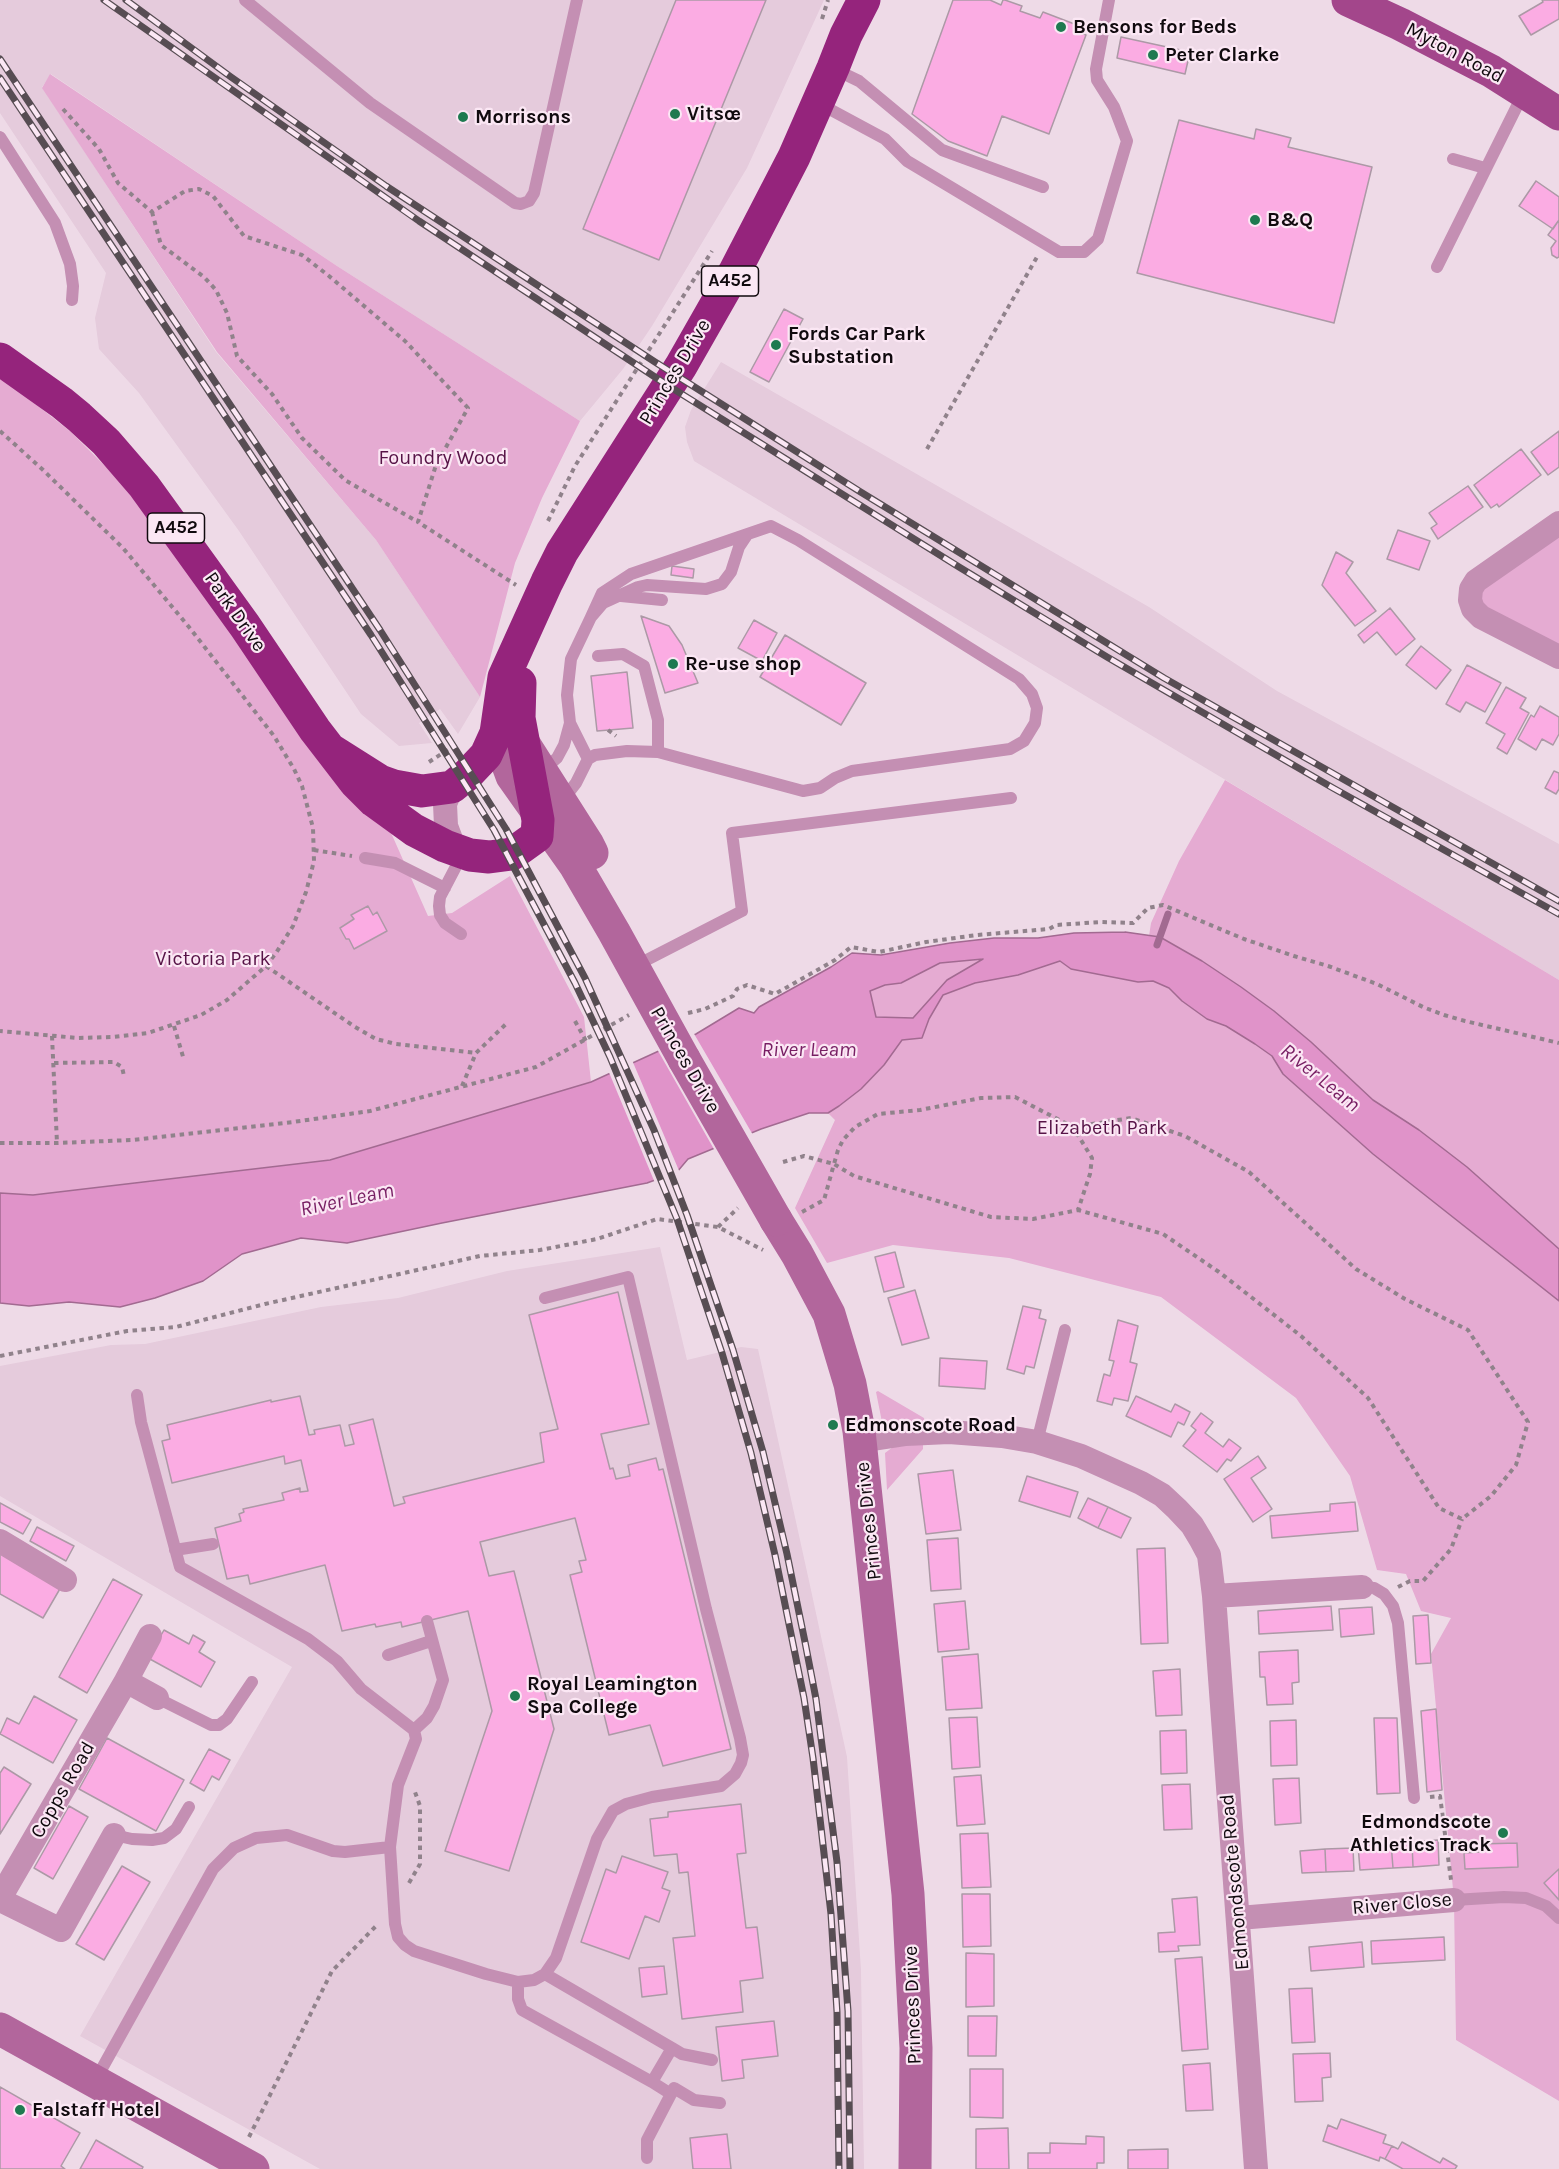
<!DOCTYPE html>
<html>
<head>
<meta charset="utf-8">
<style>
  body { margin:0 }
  canvas { display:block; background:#eedae7 }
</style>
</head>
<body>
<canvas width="1559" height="2169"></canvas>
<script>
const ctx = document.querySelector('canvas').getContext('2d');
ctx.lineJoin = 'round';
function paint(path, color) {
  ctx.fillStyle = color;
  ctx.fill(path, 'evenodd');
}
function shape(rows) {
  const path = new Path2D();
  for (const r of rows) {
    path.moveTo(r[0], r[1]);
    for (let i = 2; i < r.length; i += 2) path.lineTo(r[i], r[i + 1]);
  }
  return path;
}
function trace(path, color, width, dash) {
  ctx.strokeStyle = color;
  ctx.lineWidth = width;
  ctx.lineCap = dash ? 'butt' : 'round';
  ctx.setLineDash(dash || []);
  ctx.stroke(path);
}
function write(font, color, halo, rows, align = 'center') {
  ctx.font = font + ' Karla,sans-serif';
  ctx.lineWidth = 4.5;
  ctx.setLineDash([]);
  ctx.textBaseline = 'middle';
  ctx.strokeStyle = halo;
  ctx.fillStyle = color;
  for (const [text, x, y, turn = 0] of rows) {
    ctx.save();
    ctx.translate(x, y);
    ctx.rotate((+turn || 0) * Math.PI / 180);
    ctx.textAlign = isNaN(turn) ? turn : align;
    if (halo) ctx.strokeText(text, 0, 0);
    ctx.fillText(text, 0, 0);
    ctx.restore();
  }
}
const built = shape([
  [0,0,824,0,747,168,652,326,623,369,580,421,337,266,51,74,42,87,216,352,376,540,480,697,458,734,440,709,419,723,432,743,399,746,361,714,239,531,139,393,99,349,95,318,106,273,0,113],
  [721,362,1149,607,1277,691,1559,844,1559,980,694,461,687,442,685,427,691,410],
  [660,1247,687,1360,741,1347,758,1349,811,1590,847,1757,861,1970,864,2169,320,2169,80,2036,292,1667,0,1496,0,1366,111,1345,145,1344,321,1307,398,1298,507,1271]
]);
const green = shape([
  [50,74,337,266,580,421,542,498,515,563,480,697,376,540,217,352,42,88],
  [0,376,71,432,108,469,139,503,388,826,428,916,452,913,510,876,584,1017,591,1082,330,1160,33,1195,0,1193],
  [1559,529,1559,648,1488,612,1481,599,1481,588],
  [1225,780,1559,980,1559,1249,1467,1167,1419,1130,1373,1100,1274,1011,1202,961,1149,936,1151,923,1179,861],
  [985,959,947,980,913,1018,876,1017,869,991,885,985,901,983,940,963],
  [1060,961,1071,969,1138,982,1153,981,1169,988,1182,1001,1207,1019,1226,1026,1255,1044,1272,1056,1283,1074,1373,1154,1559,1301,1559,2101,1456,2040,1454,1900,1431,1654,1451,1618,1421,1611,1406,1574,1377,1570,1350,1476,1296,1398,1161,1297,1009,1258,893,1245,827,1263,795,1208,835,1120,828,1113,861,1089,884,1065,902,1040,922,1038,929,1019,943,995,975,983,1018,975],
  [878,1391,924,1418,925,1423,895,1425,882,1422,876,1392],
  [923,1444,923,1449,887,1490,885,1453,893,1447]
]);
const water = shape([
  [1125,932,1160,937,1202,961,1241,987,1274,1011,1311,1042,1373,1100,1419,1130,1467,1167,1559,1249,1559,1301,1373,1154,1283,1074,1272,1056,1255,1044,1226,1026,1207,1019,1182,1001,1169,988,1153,981,1138,982,1071,969,1060,961,1018,975,975,983,943,995,929,1019,922,1038,902,1040,884,1065,861,1089,839,1106,828,1113,809,1113,761,1129,688,1159,677,1172,647,1183,442,1223,347,1243,301,1238,242,1254,203,1281,155,1298,120,1307,69,1302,29,1306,0,1303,0,1193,33,1195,330,1160,591,1082,696,1034,739,1008,754,1013,759,1007,831,967,852,953,881,955,950,943,994,938,1038,938,1074,933,1125,932],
  [983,959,947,980,913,1018,876,1017,870,991,885,985,901,983,940,963,983,959]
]);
const pier = shape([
  [693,1032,753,1135,715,1151,657,1049],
  [632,1060,680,1173,655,1183,608,1070]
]);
const stream = shape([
  [1157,945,1168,914]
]);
const building = shape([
  [676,0,766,0,659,260,583,229,676,0],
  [953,0,990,0,1001,5,1003,0,1005,0,1022,6,1020,11,1040,18,1043,12,1077,25,1075,31,1086,35,1049,134,1002,116,987,156,948,141,912,114,953,0],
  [1542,0,1559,0,1559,19,1531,35,1519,16,1543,2,1542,0],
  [1121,37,1190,52,1185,74,1117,58,1121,37],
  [1179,120,1254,139,1256,129,1291,138,1288,147,1372,167,1334,323,1137,273,1179,120],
  [1536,181,1559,197,1559,220,1553,229,1519,206,1536,181],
  [1559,220,1559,257,1557,258,1552,255,1551,248,1556,241,1548,235,1559,220],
  [784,309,803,319,769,382,750,372,784,309],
  [1559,431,1559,467,1548,475,1531,452,1559,431],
  [1521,449,1541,475,1499,507,1497,504,1491,508,1474,485,1521,449],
  [1468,486,1483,507,1438,539,1431,528,1437,524,1429,513,1468,486],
  [1398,530,1430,541,1419,570,1387,559,1398,530],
  [1336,552,1353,562,1346,573,1376,611,1355,626,1322,585,1336,552],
  [672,566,694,569,693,578,671,575,672,566],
  [1390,608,1415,639,1396,655,1377,632,1364,643,1358,635,1390,608],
  [641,616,669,626,682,645,698,683,665,693,641,616],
  [754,620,777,633,762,661,738,648,754,620],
  [785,635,866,683,841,725,760,677,785,635],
  [1421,646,1451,670,1436,689,1406,665,1421,646],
  [1467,665,1501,683,1485,712,1466,702,1460,712,1446,704,1467,665],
  [627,672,633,728,597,731,591,676,627,672],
  [1506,687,1526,698,1520,708,1529,713,1507,754,1497,748,1505,734,1486,723,1506,687],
  [1540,706,1559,717,1559,734,1553,745,1542,739,1536,750,1518,739,1531,715,1534,717,1540,706],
  [1554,771,1559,773,1559,789,1556,794,1545,788,1554,771],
  [368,906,373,915,377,912,387,931,354,949,349,939,346,939,340,928,354,919,351,915,368,906],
  [895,1252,904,1287,884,1292,875,1257,895,1252],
  [915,1290,929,1338,902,1345,888,1298,915,1290],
  [618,1292,649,1424,601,1434,610,1469,613,1468,616,1479,630,1476,628,1465,656,1458,659,1470,663,1469,731,1749,663,1766,650,1725,609,1735,570,1575,582,1572,579,1561,586,1560,575,1518,480,1542,489,1576,514,1571,554,1729,509,1871,445,1851,492,1711,468,1611,402,1627,401,1622,376,1627,375,1624,342,1631,325,1565,250,1584,248,1575,227,1579,215,1528,241,1521,239,1514,244,1512,243,1509,284,1500,282,1493,300,1488,300,1492,308,1491,301,1460,285,1464,284,1456,172,1483,162,1441,170,1439,167,1425,271,1400,271,1402,300,1396,309,1435,315,1434,314,1430,340,1425,345,1446,354,1444,349,1425,373,1419,394,1506,405,1503,403,1497,544,1462,540,1433,558,1429,529,1315,618,1292],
  [1023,1306,1041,1310,1039,1318,1046,1320,1034,1368,1026,1366,1024,1374,1007,1369,1023,1306],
  [1118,1320,1138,1326,1130,1362,1137,1364,1128,1401,1114,1398,1112,1405,1097,1401,1104,1374,1110,1376,1114,1361,1109,1360,1118,1320],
  [940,1358,987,1361,985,1389,939,1386,940,1358],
  [1136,1396,1171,1412,1175,1404,1190,1412,1184,1425,1178,1422,1171,1437,1126,1416,1136,1396],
  [1201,1413,1213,1422,1205,1433,1223,1447,1229,1439,1241,1448,1231,1461,1227,1459,1217,1472,1183,1446,1196,1430,1191,1426,1201,1413],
  [1258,1456,1266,1468,1251,1478,1272,1509,1253,1522,1224,1479,1258,1456],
  [953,1470,961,1530,926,1534,918,1474,953,1470],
  [1027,1476,1078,1492,1070,1517,1019,1501,1027,1476],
  [1088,1498,1108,1507,1098,1528,1078,1518,1088,1498],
  [1355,1502,1358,1531,1272,1538,1270,1516,1330,1511,1330,1504,1355,1502],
  [0,1503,31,1520,23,1534,0,1522,0,1503],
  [1108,1507,1131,1518,1121,1538,1098,1528,1108,1507],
  [37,1527,74,1546,66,1561,30,1541,37,1527],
  [958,1538,961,1589,931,1591,927,1540,958,1538],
  [1165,1548,1168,1643,1141,1644,1137,1549,1165,1548],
  [0,1552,61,1587,43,1618,0,1594,0,1552],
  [113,1579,142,1595,87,1693,59,1677,113,1579],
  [965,1601,969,1649,938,1652,934,1604,965,1601],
  [1331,1606,1333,1630,1259,1634,1258,1611,1331,1606],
  [1372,1607,1374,1634,1341,1637,1339,1609,1372,1607],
  [1428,1615,1431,1663,1416,1664,1413,1616,1428,1615],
  [164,1630,189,1644,193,1635,205,1642,199,1652,215,1662,201,1687,148,1658,164,1630],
  [1298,1650,1299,1682,1292,1683,1293,1704,1267,1705,1265,1677,1260,1677,1259,1652,1298,1650],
  [978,1654,982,1708,946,1710,942,1657,978,1654],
  [1180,1669,1182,1715,1156,1716,1153,1671,1180,1669],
  [34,1696,77,1720,53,1763,0,1734,7,1718,19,1724,34,1696],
  [1436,1709,1442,1790,1427,1792,1421,1711,1436,1709],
  [977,1717,980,1767,952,1769,949,1718,977,1717],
  [1374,1718,1397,1718,1400,1793,1377,1794,1374,1718],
  [1296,1720,1297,1765,1271,1766,1270,1721,1296,1720],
  [1186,1730,1187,1773,1161,1774,1160,1731,1186,1730],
  [107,1738,184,1780,156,1831,79,1789,107,1738],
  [209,1749,230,1760,219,1780,212,1776,204,1791,190,1783,209,1749],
  [4,1767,31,1784,0,1834,0,1773,4,1767],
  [981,1775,985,1824,957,1826,954,1777,981,1775],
  [1299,1778,1301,1823,1275,1825,1273,1779,1299,1778],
  [1190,1784,1192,1829,1164,1830,1162,1785,1190,1784],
  [741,1804,746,1853,737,1854,746,1928,757,1927,763,1978,740,1981,743,2012,682,2019,673,1938,695,1936,688,1872,679,1873,677,1854,654,1856,650,1819,668,1817,668,1812,741,1804],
  [69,1806,88,1817,53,1879,34,1868,69,1806],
  [988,1833,991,1887,962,1888,960,1834,988,1833],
  [1438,1840,1439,1865,1413,1867,1412,1842,1438,1840],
  [1412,1842,1413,1867,1393,1868,1391,1843,1412,1842],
  [1391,1843,1393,1868,1360,1870,1358,1845,1391,1843],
  [1517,1843,1518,1867,1465,1869,1464,1853,1480,1852,1480,1844,1517,1843],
  [1353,1848,1354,1871,1326,1872,1325,1849,1353,1848],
  [1325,1849,1326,1872,1302,1873,1300,1851,1325,1849],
  [622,1856,668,1872,662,1888,670,1891,659,1922,645,1916,629,1959,581,1942,606,1869,616,1873,622,1856],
  [122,1866,150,1882,104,1960,76,1944,122,1866],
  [1559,1869,1559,1900,1544,1883,1559,1869],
  [962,1894,990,1894,991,1946,963,1947,962,1894],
  [1197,1897,1200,1945,1178,1946,1179,1951,1159,1952,1158,1933,1175,1932,1172,1899,1197,1897],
  [1444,1937,1445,1960,1372,1964,1371,1941,1444,1937],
  [1362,1942,1364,1967,1311,1971,1309,1947,1362,1942],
  [966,1953,994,1954,994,2006,966,2007,966,1953],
  [1202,1957,1208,2049,1182,2051,1175,1959,1202,1957],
  [664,1966,667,1994,642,1997,639,1968,664,1966],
  [1312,1988,1315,2042,1292,2043,1289,1989,1312,1988],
  [968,2016,997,2016,996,2056,968,2056,968,2016],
  [774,2021,778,2056,742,2060,744,2078,722,2081,716,2027,774,2021],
  [1330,2053,1331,2077,1322,2078,1323,2101,1295,2102,1293,2054,1330,2053],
  [1210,2063,1213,2110,1186,2111,1183,2065,1210,2063],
  [970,2069,1003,2069,1003,2118,970,2117,970,2069],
  [0,2087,80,2133,61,2166,65,2169,0,2169,0,2087],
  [1341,2119,1386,2135,1383,2143,1392,2146,1385,2159,1380,2157,1379,2161,1323,2141,1328,2125,1337,2129,1341,2119],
  [1008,2128,1009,2169,976,2169,976,2129,1008,2128],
  [727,2134,731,2169,693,2169,690,2138,727,2134],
  [1086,2136,1104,2137,1104,2163,1097,2163,1097,2169,1028,2169,1028,2153,1050,2153,1050,2143,1086,2144,1086,2136],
  [96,2140,143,2167,142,2169,80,2169,96,2140],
  [1402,2142,1440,2163,1443,2158,1457,2166,1455,2169,1403,2169,1385,2159,1392,2146,1398,2149,1402,2142],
  [1168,2149,1168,2169,1128,2169,1128,2150,1168,2149]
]);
const path = shape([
  [822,19,828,0],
  [63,109,99,149,118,183,152,212,185,191,199,189,213,196,244,236,302,255,329,276,405,341,468,408,436,465,418,522,516,585],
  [152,212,161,245,204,277,216,290,227,313,237,356,272,394,302,438,345,480,418,522],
  [0,431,42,469,123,548,189,627,274,736,294,769,302,786,313,828,314,861,306,892,293,926,276,953,266,966,227,1000,201,1015,148,1033,113,1037,78,1038,0,1031],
  [927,449,1037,257],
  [548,521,575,466,712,251],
  [608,730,616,736],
  [429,762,458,743],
  [314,850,352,856],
  [266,966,355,1027,376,1039,396,1044,476,1053],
  [688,1013,705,1009,733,996,737,989,747,985,775,994,835,960,851,947,879,952,926,942,977,935,1049,929,1056,925,1101,922,1133,923,1148,908,1163,905,1244,939,1294,956,1328,966,1377,984,1423,1007,1444,1015,1465,1021,1559,1043],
  [575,1021,586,1041],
  [174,1026,184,1060],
  [52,1036,57,1143],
  [54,1063,114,1062,122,1067,124,1076],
  [462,1086,476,1053,506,1024],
  [1073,1127,1131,1118,1185,1136,1249,1172,1356,1269,1405,1299,1468,1330,1528,1422,1516,1465,1491,1496,1462,1519,1439,1508,1368,1398,1301,1336,1219,1272,1163,1234,1078,1210],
  [0,1143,57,1143,132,1140,293,1122,370,1111,536,1067,629,1015],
  [783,1162,804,1156,834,1164,838,1150,843,1140,855,1127,878,1114,920,1110,981,1098,1015,1097,1073,1127,1092,1158,1090,1174,1078,1210,1033,1219,991,1217,854,1176,834,1164,824,1200,802,1212],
  [718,1227,738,1208],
  [0,1356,127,1331,176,1327,265,1304,480,1256,540,1250,597,1239,657,1219,718,1227,763,1250],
  [1398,1587,1410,1581,1423,1581,1451,1549,1462,1519],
  [1430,1797,1440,1796,1451,1880],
  [409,1883,420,1864,420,1806,415,1792],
  [249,2137,332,1971,378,1924]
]);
const lane = shape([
  [245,0,370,103,515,203,521,204,529,201,534,193,577,0],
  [834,69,859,81,942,150,1043,187],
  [820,104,885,139,907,161,1059,252,1084,252,1098,239,1127,141,1114,107,1097,80,1096,69,1109,0],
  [0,137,55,223,70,264,73,286,72,300],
  [1453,159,1485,168],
  [1437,267,1524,92],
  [621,596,662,600],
  [598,656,623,654,644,666,658,720,658,752],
  [588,759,570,723,567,695,571,659,591,617,603,603,638,587,647,585,706,589,722,584,731,572,739,547,747,535],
  [543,770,557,758,564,745,570,723],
  [562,801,576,783,588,759,595,755,627,751,658,752,803,791,820,788,835,778,852,771,1010,749,1024,741,1035,723,1037,708,1032,694,1019,679,798,540,771,526,631,574,602,593,591,617],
  [365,858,395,863,445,888],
  [461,934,445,923,440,915,439,906,440,897,462,855],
  [633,967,742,911,732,833,1011,798],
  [137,1395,141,1422,180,1567,308,1639,337,1661,361,1689,414,1730,416,1739,398,1785,390,1847,395,1924,398,1937,405,1945,414,1951,486,1974,518,1982,534,1980,545,1974,556,1958,597,1839,613,1811,626,1804,652,1797,721,1786,735,1774,741,1763,743,1755,740,1738,706,1609,628,1277,545,1298],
  [1037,1442,1065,1330],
  [175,1550,213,1544],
  [1362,1587,1374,1588,1384,1594,1393,1606,1398,1623,1414,1798],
  [388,1655,431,1641],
  [157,1698,211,1725,219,1725,227,1719,252,1682],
  [414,1730,427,1718,434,1706,443,1680,427,1621],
  [114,1835,132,1839,152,1840,164,1838,176,1829,189,1807],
  [1454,1900,1504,1897,1526,1898,1546,1906,1559,1918],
  [518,1982,518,1999,522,2010,652,2082,672,2048,545,1974],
  [672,2048,682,2054,712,2060],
  [95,2081,213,1869,234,1848,256,1838,287,1835,333,1851,345,1852,390,1847],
  [652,2082,671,2094,674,2088,694,2100,720,2103],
  [647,2158,647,2140,671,2094]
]);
const street = shape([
  [1559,523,1476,581,1471,589,1470,600,1473,609,1481,617,1559,657],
  [452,787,445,804,446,826,452,842,463,853],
  [860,1441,906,1434,949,1432,1002,1436,1037,1442,1081,1456,1141,1483,1162,1495,1177,1509,1192,1525,1201,1540,1209,1555,1214,1596,1256,2169],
  [0,1541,65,1580],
  [1214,1596,1362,1587],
  [150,1636,126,1681,157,1698],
  [0,1898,126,1681],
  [0,1900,61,1930,114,1835],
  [1239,1918,1454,1900]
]);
const secondary = shape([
  [496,733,512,776,575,865,614,932,684,1059],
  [524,744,587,843,592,853],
  [776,1220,797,1254,829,1314,850,1384,859,1431,908,1894,916,2048,915,2169],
  [0,2029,253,2169]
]);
const primary = shape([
  [1348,0,1400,24,1491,71,1559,114]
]);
const highway = shape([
  [0,359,62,403,79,417,106,442,144,486,245,626,315,730,355,782,374,801,414,830,445,846,470,855,489,857,512,854,537,836,538,820,519,718,520,683],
  [331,750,380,781,394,786,422,791,452,787,468,774,486,755,496,733,504,677,547,582,562,552,681,366,734,273,794,157,833,68,846,35,864,0]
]);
const rail = shape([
  [104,0,419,221,664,383,959,567,1107,657,1333,788,1559,914],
  [126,0,231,77,386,186,655,362,859,491,1164,678,1559,901],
  [0,59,380,630,506,829,585,978,654,1130,687,1215,733,1350,763,1452,787,1554,805,1642,816,1699,837,1862,848,2011,850,2169],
  [0,78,371,635,494,830,575,983,610,1057,677,1219,722,1353,751,1453,775,1555,804,1698,813,1758,831,1914,837,2012,839,2169]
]);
const secondaryBridge = shape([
  [684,1059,776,1220]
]);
const markers = [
  [1061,27,6,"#1e7a50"],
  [1153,55,6,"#1e7a50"],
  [675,114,6,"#1e7a50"],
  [463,117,6,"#1e7a50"],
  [1255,220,6,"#1e7a50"],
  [776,345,6,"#1e7a50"],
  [673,664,6,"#1e7a50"],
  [833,1425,6,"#1e7a50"],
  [515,1696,6,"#1e7a50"],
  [1503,1833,6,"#1e7a50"],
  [20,2110,6,"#1e7a50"]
];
const shields = [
  [730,281,57],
  [176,528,57]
];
const shieldNames = [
  ["A452",730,281],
  ["A452",176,528]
];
const poiNames = [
  ["Bensons for Beds",1073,27],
  ["Peter Clarke",1165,55],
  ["Vitsœ",687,114],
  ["Morrisons",475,117],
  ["B&Q",1267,220],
  ["Fords Car Park",788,334],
  ["Substation",788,357],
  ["Re-use shop",685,664],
  ["Edmonscote Road",845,1425],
  ["Royal Leamington",527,1684],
  ["Spa College",527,1707],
  ["Edmondscote",1491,1822,"right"],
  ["Athletics Track",1491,1845,"right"],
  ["Falstaff Hotel",32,2110]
];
const streetNames = [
  ["Myton Road",1455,53,28],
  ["Princes Drive",675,372,-59],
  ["Park Drive",235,612,55],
  ["Princes Drive",685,1060,60],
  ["Princes Drive",869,1521,-96],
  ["Copps Road",63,1790,-60],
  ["Edmondscote Road",1235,1882,-95],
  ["River Close",1402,1904,-5],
  ["Princes Drive",913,2005,-92]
];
const parkNames = [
  ["Foundry Wood",443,458],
  ["Victoria Park",213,959],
  ["Elizabeth Park",1102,1128]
];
const waterNames = [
  ["River Leam",809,1050],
  ["River Leam",1320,1078,39],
  ["River Leam",347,1200,-12]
];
paint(built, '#e5cbdc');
paint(green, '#e5abd2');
paint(water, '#e093c9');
trace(water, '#a26a91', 1.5);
paint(pier, '#eedae7');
trace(stream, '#a26a91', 7);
paint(building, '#fbace3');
trace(building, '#ac99a6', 1.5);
trace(path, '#90828b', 4, [4.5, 4.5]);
trace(lane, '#c48fb3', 12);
trace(street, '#c48fb3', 24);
trace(secondary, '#b2669c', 33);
trace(primary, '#a3468b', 33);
trace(highway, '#95247c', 33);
trace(rail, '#574d53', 7);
trace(rail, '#fbe7f4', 4.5, [14]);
trace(secondaryBridge, '#b2669c', 33);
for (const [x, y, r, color] of markers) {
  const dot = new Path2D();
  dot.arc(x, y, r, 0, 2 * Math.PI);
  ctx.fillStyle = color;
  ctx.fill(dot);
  trace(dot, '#fbe7f4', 2);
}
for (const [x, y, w] of shields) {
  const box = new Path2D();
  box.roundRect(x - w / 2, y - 15, w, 30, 4.5);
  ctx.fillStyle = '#fbe7f4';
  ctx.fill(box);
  trace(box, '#100a0e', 1.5);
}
write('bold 18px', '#100a0e', null, shieldNames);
write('bold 20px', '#100a0e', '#fbe7f4', poiNames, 'left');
write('20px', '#100a0e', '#fbe7f4', streetNames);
write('20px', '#571347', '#fbe7f4', parkNames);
write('italic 21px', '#771e63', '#fbe7f4', waterNames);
</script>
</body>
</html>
